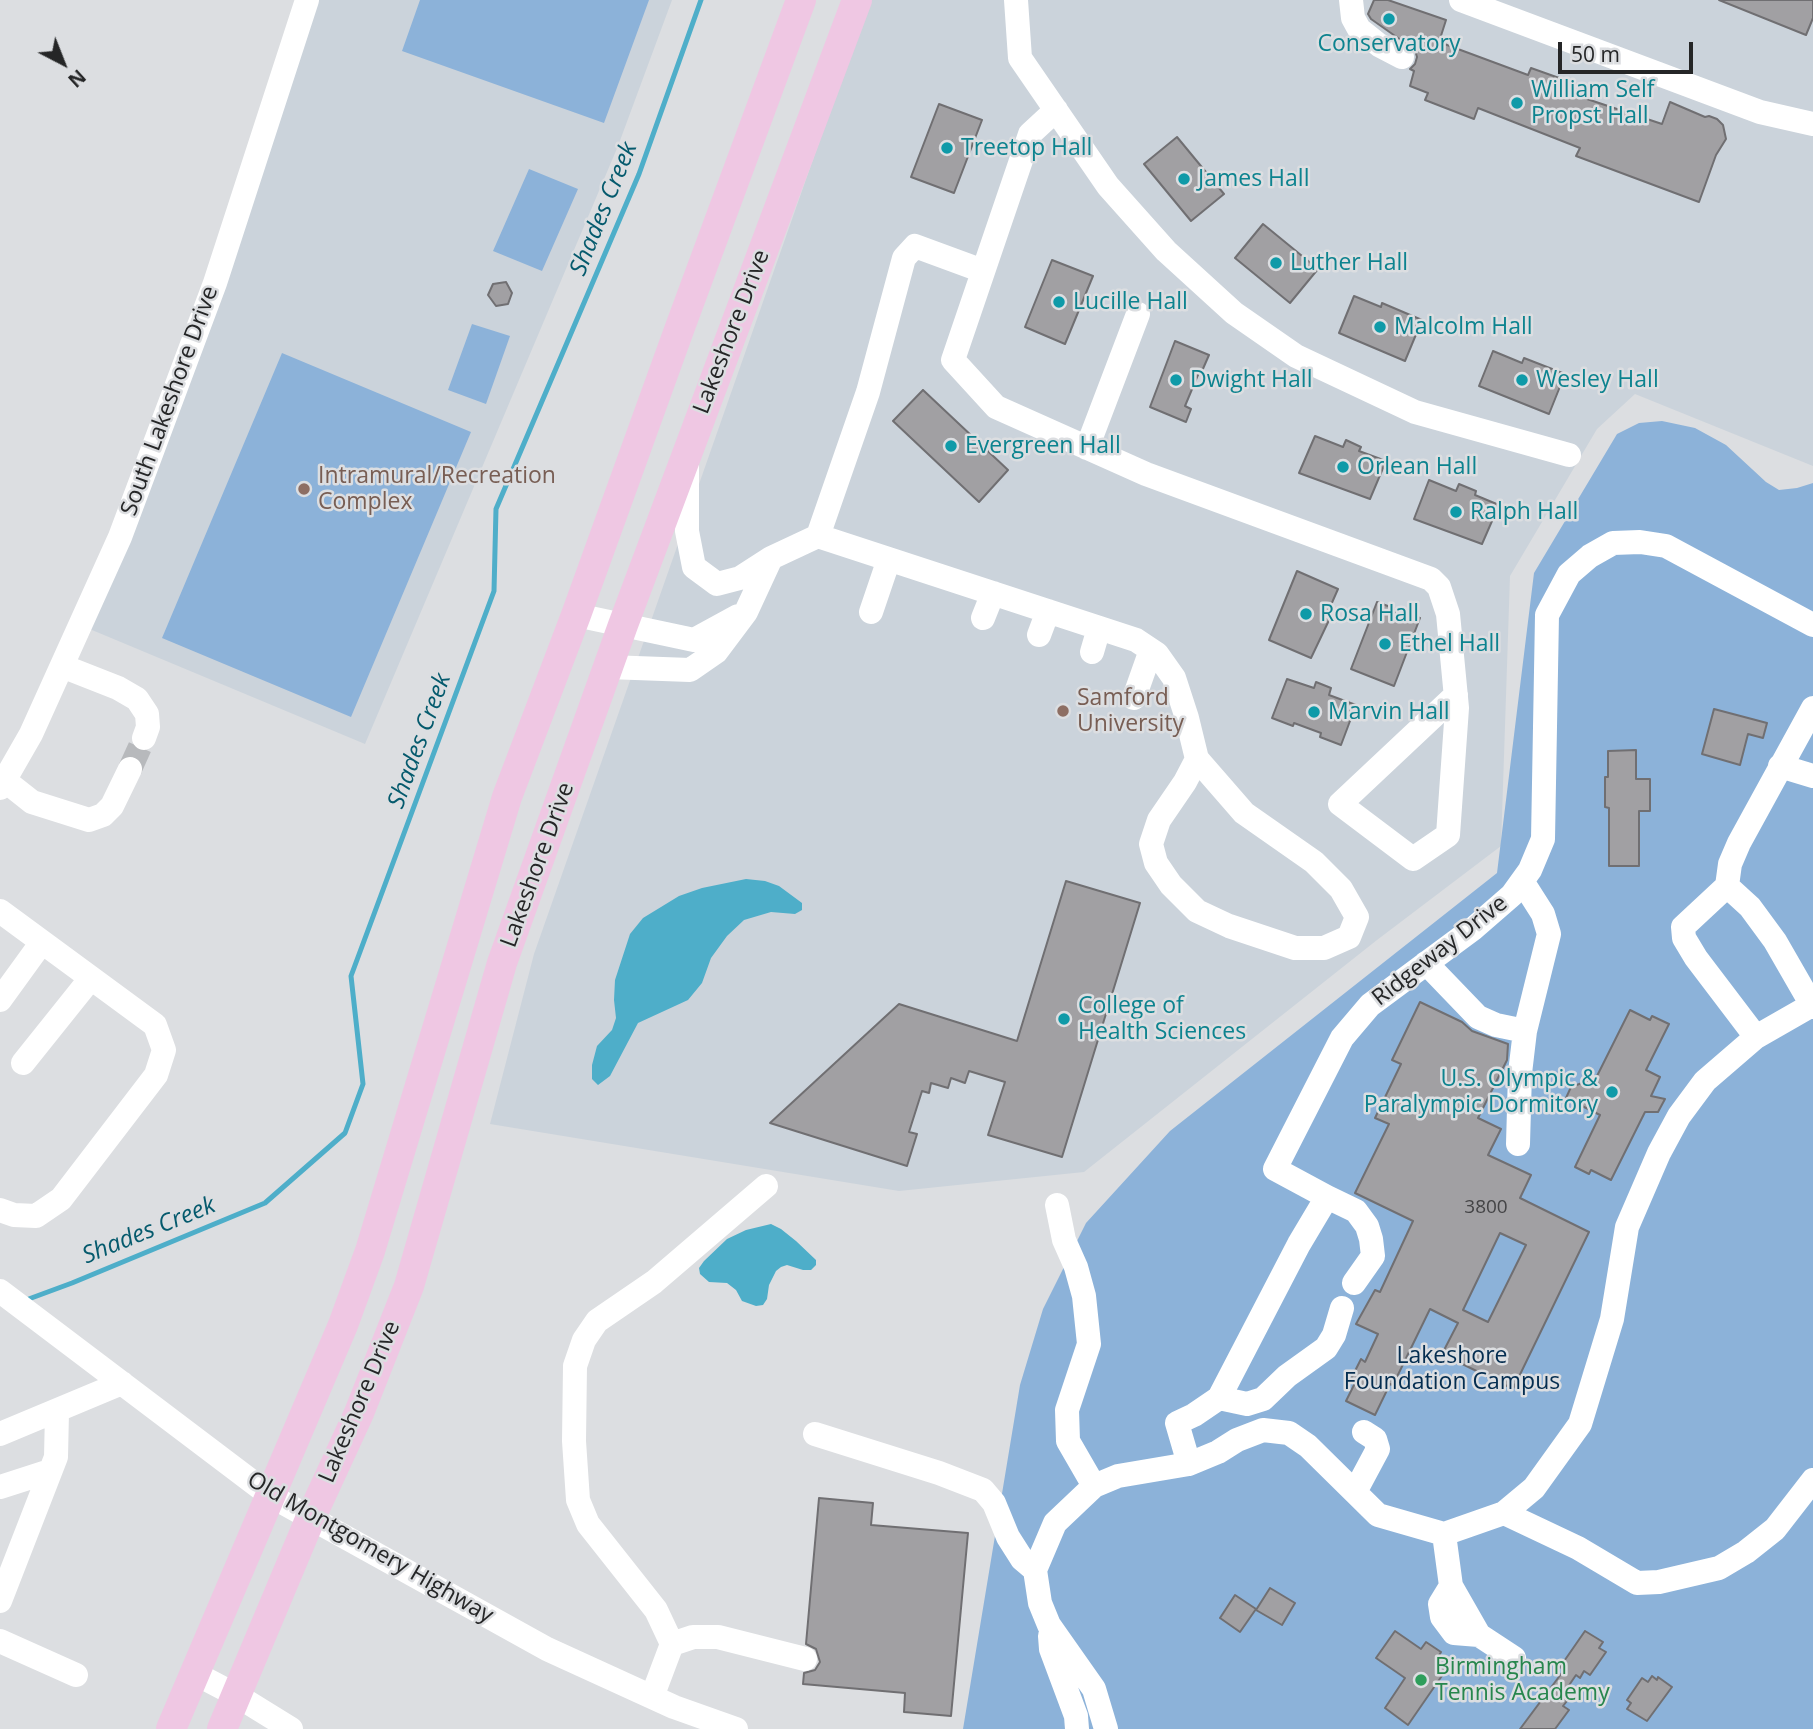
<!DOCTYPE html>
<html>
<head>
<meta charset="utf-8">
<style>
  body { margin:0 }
  #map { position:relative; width:1813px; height:1729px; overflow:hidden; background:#dcdee1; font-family:"Open Sans",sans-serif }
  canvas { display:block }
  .north { position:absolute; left:28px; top:28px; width:70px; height:70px; -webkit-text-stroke:5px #dcdee1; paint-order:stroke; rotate:138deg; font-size:19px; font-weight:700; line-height:28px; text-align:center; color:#252627 }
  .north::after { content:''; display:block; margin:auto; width:24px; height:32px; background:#252627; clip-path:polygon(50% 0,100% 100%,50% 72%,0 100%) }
  .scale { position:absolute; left:1558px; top:42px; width:135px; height:32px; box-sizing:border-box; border:4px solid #252627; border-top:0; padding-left:9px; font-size:21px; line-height:24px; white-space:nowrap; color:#252627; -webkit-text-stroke:5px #dcdee1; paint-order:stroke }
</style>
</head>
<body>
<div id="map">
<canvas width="1813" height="1729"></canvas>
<div class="north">N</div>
<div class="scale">50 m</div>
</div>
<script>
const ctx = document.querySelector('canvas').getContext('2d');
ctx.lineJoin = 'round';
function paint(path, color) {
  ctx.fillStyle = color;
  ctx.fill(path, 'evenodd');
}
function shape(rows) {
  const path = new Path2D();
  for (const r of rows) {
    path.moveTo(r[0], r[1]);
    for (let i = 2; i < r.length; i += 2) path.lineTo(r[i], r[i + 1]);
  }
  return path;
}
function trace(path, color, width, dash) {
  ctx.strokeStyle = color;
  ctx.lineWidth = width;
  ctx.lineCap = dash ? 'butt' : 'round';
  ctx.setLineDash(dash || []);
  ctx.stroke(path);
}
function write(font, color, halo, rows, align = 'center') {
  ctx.font = font + ' "Open Sans",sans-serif';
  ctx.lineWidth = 5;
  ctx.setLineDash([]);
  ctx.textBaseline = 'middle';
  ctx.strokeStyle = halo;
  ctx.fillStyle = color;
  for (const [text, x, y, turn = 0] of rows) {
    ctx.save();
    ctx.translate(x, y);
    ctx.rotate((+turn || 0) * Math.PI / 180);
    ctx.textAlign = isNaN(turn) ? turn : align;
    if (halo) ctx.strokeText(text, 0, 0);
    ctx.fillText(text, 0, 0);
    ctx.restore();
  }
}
const built = shape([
  [306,0,672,0,618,146,365,744,80,625],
  [869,0,1813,0,1813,466,1635,394,1597,429,1510,576,1501,846,1377,940,1084,1172,899,1191,490,1124,534,954]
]);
const green = shape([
  [420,0,649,0,604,123,402,51],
  [529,169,578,189,542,271,493,251],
  [472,324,510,336,486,404,448,390],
  [282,353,471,432,351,717,162,638],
  [1662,421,1695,428,1726,445,1766,482,1779,490,1797,488,1813,483,1813,1729,963,1729,1020,1385,1043,1309,1086,1223,1170,1131,1497,873,1534,573,1617,434,1639,423]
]);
const water = shape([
  [746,879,765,881,779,886,802,903,802,910,795,914,771,912,744,920,727,936,711,958,702,983,688,1000,638,1023,610,1076,598,1085,592,1079,592,1065,597,1046,612,1030,616,1018,614,1000,615,980,630,934,643,918,679,896,702,888],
  [771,1224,781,1229,796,1241,816,1260,816,1265,811,1270,803,1270,787,1265,781,1267,776,1271,769,1285,767,1299,763,1305,756,1306,742,1301,736,1290,727,1283,709,1282,700,1274,699,1268,704,1261,727,1239,746,1230]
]);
const stream = shape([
  [26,1300,72,1283,265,1203,345,1133,363,1084,351,976,494,591,496,509,639,174,701,0]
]);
const building = shape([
  [1374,0,1388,0,1446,20,1439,42,1528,75,1531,68,1576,84,1572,94,1662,124,1670,102,1705,117,1709,116,1717,119,1723,125,1726,139,1716,155,1699,202,1576,156,1580,148,1478,108,1474,119,1425,100,1428,93,1410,86,1414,71,1410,69,1415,64,1417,57,1415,50,1371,19,1368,14,1374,0],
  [1719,0,1813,0,1813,18,1806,35,1719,0],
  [939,104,982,120,954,193,911,177,939,104],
  [1177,137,1224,194,1191,221,1144,164,1177,137],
  [1263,224,1318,269,1290,303,1235,258,1263,224],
  [1052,260,1093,276,1065,344,1025,327,1052,260],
  [506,282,512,293,508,304,496,306,488,295,493,284,506,282],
  [1354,296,1381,307,1382,303,1422,320,1405,361,1339,333,1354,296],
  [1175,341,1209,355,1202,371,1200,370,1185,406,1191,409,1186,422,1150,407,1175,341],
  [1493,351,1522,363,1524,358,1565,374,1549,414,1479,386,1493,351],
  [923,390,1008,470,979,502,893,421,923,390],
  [1315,436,1343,447,1346,440,1361,447,1359,451,1386,461,1370,499,1299,473,1315,436],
  [1429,480,1456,491,1459,484,1476,491,1475,495,1499,505,1482,544,1414,519,1429,480],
  [1297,571,1338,589,1327,614,1331,616,1311,658,1269,640,1297,571],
  [1377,602,1420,618,1394,686,1351,669,1377,602],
  [1287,679,1314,688,1316,682,1331,688,1329,695,1356,705,1341,745,1320,737,1321,733,1294,723,1293,726,1272,718,1287,679],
  [1714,709,1767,723,1763,738,1748,734,1740,765,1702,754,1714,709],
  [1636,750,1636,779,1650,779,1650,811,1639,811,1639,866,1609,866,1609,808,1605,807,1605,777,1608,777,1608,751,1636,750],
  [1066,881,1140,903,1062,1157,988,1135,1005,1082,969,1071,965,1083,951,1078,948,1088,931,1083,929,1093,922,1091,909,1132,917,1134,907,1166,770,1123,899,1004,1017,1041,1066,881],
  [1420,1002,1462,1022,1472,1031,1508,1044,1507,1060,1478,1118,1501,1129,1488,1155,1531,1175,1520,1198,1589,1232,1513,1389,1442,1354,1458,1323,1430,1309,1393,1385,1390,1384,1375,1415,1346,1401,1355,1383,1351,1379,1361,1359,1365,1362,1378,1334,1356,1324,1375,1290,1380,1292,1413,1221,1355,1193,1389,1124,1375,1118,1401,1064,1392,1060,1420,1002],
  [1500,1233,1526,1245,1488,1322,1463,1310,1500,1233],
  [1630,1010,1650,1020,1652,1016,1669,1024,1646,1070,1660,1077,1651,1096,1665,1099,1658,1112,1645,1112,1611,1180,1591,1170,1589,1174,1575,1167,1600,1115,1566,1098,1571,1087,1596,1078,1630,1010],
  [819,1498,873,1503,871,1525,968,1533,951,1716,904,1712,905,1693,803,1684,804,1673,815,1670,820,1662,816,1649,806,1644,819,1498],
  [1270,1588,1295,1603,1282,1625,1256,1610,1270,1588],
  [1235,1595,1256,1609,1240,1632,1220,1618,1235,1595],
  [1395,1631,1421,1649,1426,1642,1441,1652,1437,1659,1448,1667,1408,1725,1385,1708,1405,1678,1376,1658,1395,1631],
  [1585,1631,1603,1642,1599,1648,1606,1652,1590,1675,1584,1671,1580,1678,1576,1675,1561,1697,1567,1701,1563,1706,1569,1710,1555,1729,1520,1729,1564,1670,1560,1667,1585,1631],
  [1652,1676,1657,1680,1658,1677,1672,1687,1647,1721,1627,1709,1631,1703,1627,1700,1642,1678,1648,1682,1652,1676]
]);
const minorTunnel = shape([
  [130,769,144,738]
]);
const minor = shape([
  [1016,0,1020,58,1108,186,1166,251,1234,313,1296,356,1415,412,1569,455],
  [1351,0,1353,18,1359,29,1379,45,1402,57],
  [1461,0,1760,112,1813,124],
  [1056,110,1030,134,953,360,996,407,1146,474,1431,579,1439,587,1448,614,1457,708,1448,835,1413,859,1340,804,1456,695],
  [1087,448,1138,314],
  [687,462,687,531,694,567,717,584,740,578,771,558],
  [818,536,868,392,904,258,915,246,983,271],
  [871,612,889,559],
  [576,615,694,640,738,616],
  [983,618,993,593],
  [1039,635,1048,611],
  [1092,652,1099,628],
  [62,666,118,688,137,699,147,714,148,727,144,738],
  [608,667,690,670,716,652,746,612,771,558,818,536,1136,640,1157,654,1174,678,1187,718,1197,759,1244,813,1314,862,1341,889,1357,917,1349,937,1324,948,1295,948,1229,926,1197,911,1171,885,1156,863,1151,844,1159,820,1185,782,1197,759],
  [1134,698,1151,650],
  [1780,766,1813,776],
  [4,780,32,802,89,820,103,815,112,806,130,769],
  [0,788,31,734,120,537,215,283,307,0],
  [1727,886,1750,907,1775,941,1813,1007],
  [0,911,155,1025,164,1050,156,1075,61,1199,36,1216,14,1215,0,1210],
  [1426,963,1478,1017,1496,1025,1525,1031],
  [0,1000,42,942],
  [1756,1037,1812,1005],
  [23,1063,91,978],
  [1518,1144,1520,1073,1525,1031,1549,934,1543,914,1522,881],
  [1327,1197,1356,1211,1367,1226,1371,1239,1373,1256,1354,1283],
  [1057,1205,1064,1240,1076,1267,1084,1296,1089,1344,1067,1410,1068,1441,1094,1486],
  [0,1291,271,1496,547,1649,674,1707,736,1729],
  [1219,1398,1247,1404,1263,1399,1287,1376,1326,1348,1334,1335,1342,1308],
  [0,1434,122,1383],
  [815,1434,939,1473,983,1490,994,1503,1008,1537,1022,1559,1035,1570],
  [1189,1464,1177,1423,1194,1415,1219,1398,1299,1244,1327,1197,1275,1169,1342,1038,1370,1005,1474,928,1512,895,1530,870,1543,839,1547,615,1569,574,1590,556,1613,543,1640,542,1666,546,1813,625],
  [0,1487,50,1471],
  [1355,1492,1378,1449,1375,1439,1364,1432],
  [1504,1513,1578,1548,1637,1583,1659,1582,1719,1568,1746,1552,1775,1529,1813,1480],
  [1444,1534,1451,1586,1440,1604,1442,1617,1454,1633,1479,1635,1514,1658],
  [1451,1586,1479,1635],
  [0,1601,56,1457,57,1412],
  [1050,1636,1051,1649,1076,1716,1077,1729],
  [0,1641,76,1675],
  [672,1644,693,1637,718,1637,805,1659],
  [196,1674,236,1695,291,1729],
  [652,1697,672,1644,656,1610,588,1524,578,1500,574,1441,575,1366,584,1340,597,1321,654,1282,766,1186],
  [1106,1729,1094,1689,1049,1625,1040,1603,1035,1570,1055,1523,1094,1486,1118,1476,1189,1464,1218,1452,1237,1440,1263,1430,1289,1433,1308,1446,1378,1515,1444,1534,1504,1513,1534,1488,1580,1424,1612,1319,1627,1227,1659,1153,1679,1116,1705,1081,1756,1037,1696,958,1684,938,1683,927,1727,886,1730,864,1739,843,1813,708]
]);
const major = shape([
  [171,1729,343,1325,370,1251,507,797,576,615,679,330,801,0],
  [222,1729,311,1517,359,1413,409,1286,502,963,623,625,857,0]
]);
const markers = [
  [1389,19,7,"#0f9aa8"],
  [1517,103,7,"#0f9aa8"],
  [947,148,7,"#0f9aa8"],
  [1184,179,7,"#0f9aa8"],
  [1276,263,7,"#0f9aa8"],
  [1059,302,7,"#0f9aa8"],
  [1380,327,7,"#0f9aa8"],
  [1176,380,7,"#0f9aa8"],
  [1522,380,7,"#0f9aa8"],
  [951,446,7,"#0f9aa8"],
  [1343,467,7,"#0f9aa8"],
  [304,489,7,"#8d6e63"],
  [1456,512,7,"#0f9aa8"],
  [1306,614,7,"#0f9aa8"],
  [1385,644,7,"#0f9aa8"],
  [1063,711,7,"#8d6e63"],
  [1314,712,7,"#0f9aa8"],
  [1064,1019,7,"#0f9aa8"],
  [1612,1092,7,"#0f9aa8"],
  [1421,1680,7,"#2e9e5b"]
];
const numberNames = [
  ["3800",1486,1208]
];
const cultureNames = [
  ["Conservatory",1389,44,"center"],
  ["William Self",1531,90],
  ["Propst Hall",1531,116],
  ["Treetop Hall",961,148],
  ["James Hall",1198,179],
  ["Luther Hall",1290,263],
  ["Lucille Hall",1073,302],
  ["Malcolm Hall",1394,327],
  ["Dwight Hall",1190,380],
  ["Wesley Hall",1536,380],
  ["Evergreen Hall",965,446],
  ["Orlean Hall",1357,467],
  ["Ralph Hall",1470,512],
  ["Rosa Hall",1320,614],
  ["Ethel Hall",1399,644],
  ["Marvin Hall",1328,712],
  ["College of",1078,1006],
  ["Health Sciences",1078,1032],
  ["U.S. Olympic &",1598,1079,"right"],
  ["Paralympic Dormitory",1598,1105,"right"]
];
const streetNames = [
  ["Lakeshore Drive",732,332,-69],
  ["South Lakeshore Drive",170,401,-70],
  ["Lakeshore Drive",538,865,-70],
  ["Ridgeway Drive",1440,951,-38],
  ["Lakeshore Drive",360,1402,-67],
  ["Old Montgomery Highway",370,1548,30]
];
const educationNames = [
  ["Intramural/Recreation",318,476],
  ["Complex",318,502],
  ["Samford",1077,698],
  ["University",1077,724]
];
const parkNames = [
  ["Lakeshore",1452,1356],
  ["Foundation Campus",1452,1382]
];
const leisureNames = [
  ["Birmingham",1435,1667],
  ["Tennis Academy",1435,1693]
];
const waterNames = [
  ["Shades Creek",604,209,-68],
  ["Shades Creek",420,741,-70],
  ["Shades Creek",149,1231,-22]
];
paint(built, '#cbd3db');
paint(green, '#8cb2d9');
paint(water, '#4eaec9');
trace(stream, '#4eaec9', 5);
paint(building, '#a1a0a3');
trace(building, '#706f72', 2);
trace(minorTunnel, '#b7b9bc', 24, [24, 12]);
trace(minor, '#fff', 24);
trace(major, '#efc7e3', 30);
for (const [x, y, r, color] of markers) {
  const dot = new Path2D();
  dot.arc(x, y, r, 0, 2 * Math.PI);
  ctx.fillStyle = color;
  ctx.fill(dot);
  trace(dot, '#dcdee1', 2.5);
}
write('19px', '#444446', null, numberNames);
write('23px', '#0d838f', '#dcdee1', cultureNames, 'left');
write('23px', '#252627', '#dcdee1', streetNames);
write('23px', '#785e54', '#dcdee1', educationNames, 'left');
write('23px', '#042d50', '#dcdee1', parkNames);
write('23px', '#27864d', '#dcdee1', leisureNames, 'left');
write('italic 24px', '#055a6d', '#dcdee1', waterNames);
</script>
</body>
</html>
